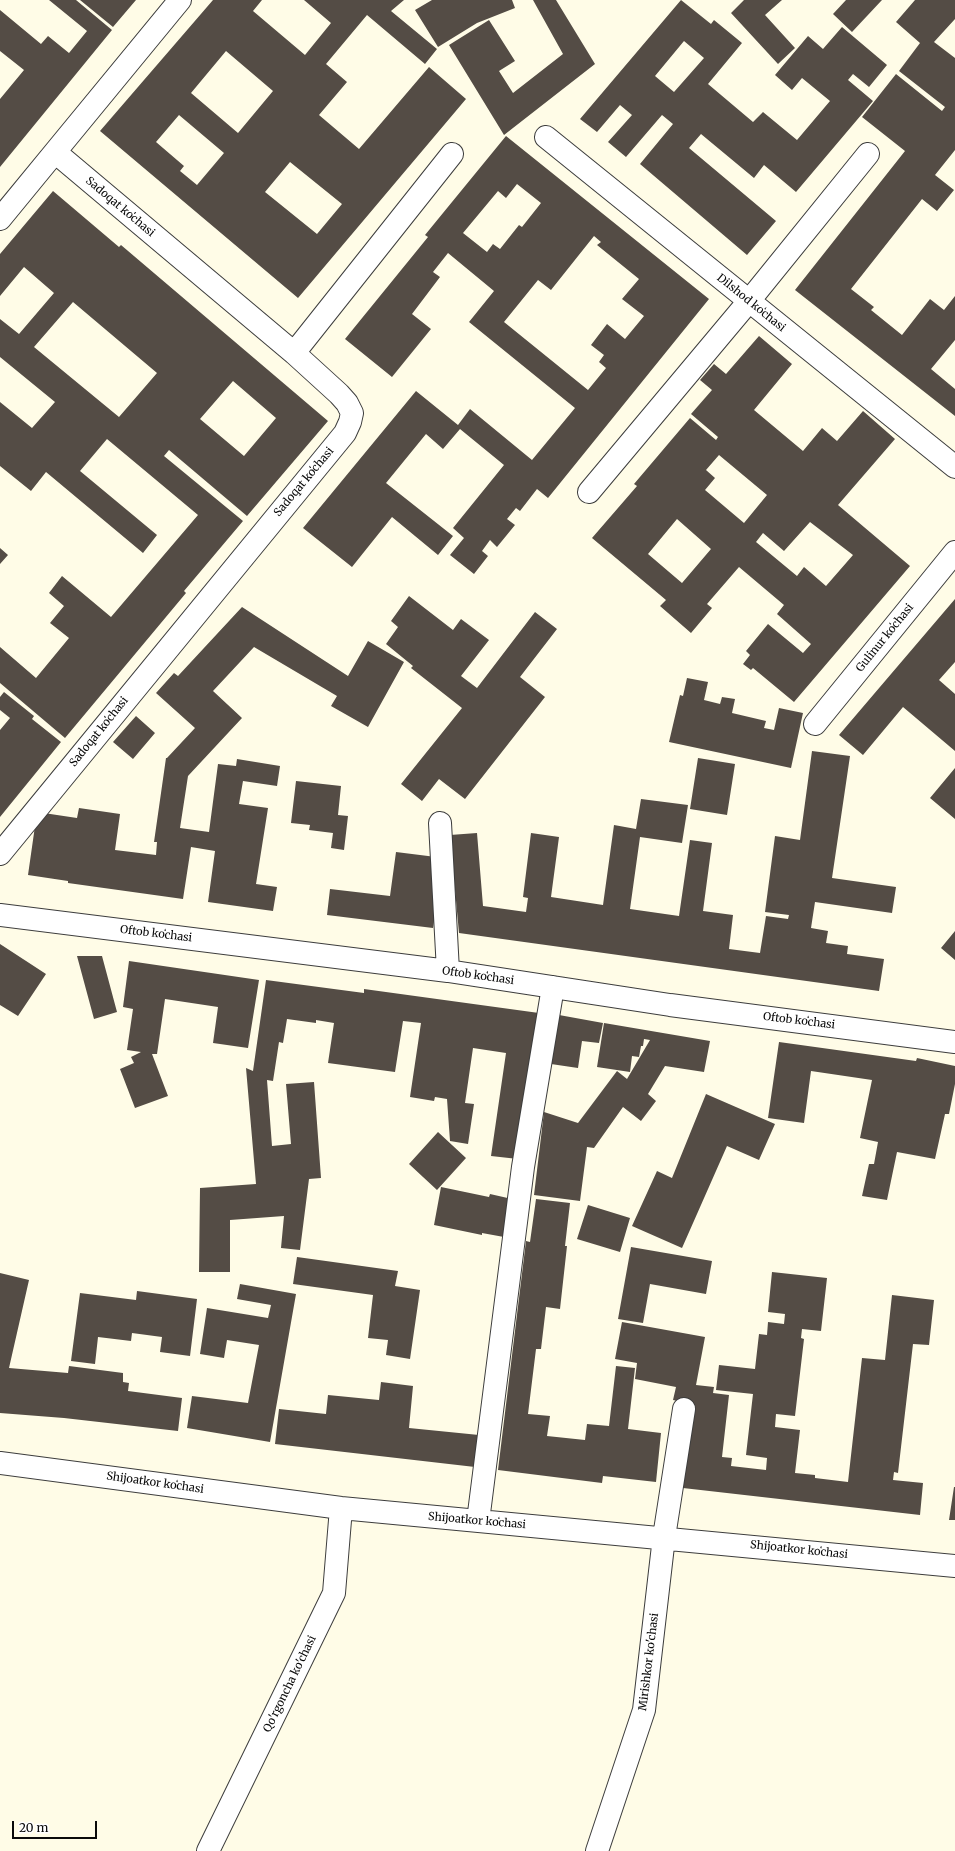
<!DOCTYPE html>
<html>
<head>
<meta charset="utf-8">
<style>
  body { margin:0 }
  #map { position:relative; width:955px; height:1851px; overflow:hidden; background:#fffce7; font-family:Merriweather,serif }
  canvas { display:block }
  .scale { position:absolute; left:12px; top:1821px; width:85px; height:18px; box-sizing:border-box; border:2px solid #0a0a0a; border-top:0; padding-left:5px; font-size:12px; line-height:14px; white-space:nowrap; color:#0a0a0a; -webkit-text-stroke:3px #fff; paint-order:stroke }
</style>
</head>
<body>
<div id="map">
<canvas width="955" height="1851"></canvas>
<div class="scale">20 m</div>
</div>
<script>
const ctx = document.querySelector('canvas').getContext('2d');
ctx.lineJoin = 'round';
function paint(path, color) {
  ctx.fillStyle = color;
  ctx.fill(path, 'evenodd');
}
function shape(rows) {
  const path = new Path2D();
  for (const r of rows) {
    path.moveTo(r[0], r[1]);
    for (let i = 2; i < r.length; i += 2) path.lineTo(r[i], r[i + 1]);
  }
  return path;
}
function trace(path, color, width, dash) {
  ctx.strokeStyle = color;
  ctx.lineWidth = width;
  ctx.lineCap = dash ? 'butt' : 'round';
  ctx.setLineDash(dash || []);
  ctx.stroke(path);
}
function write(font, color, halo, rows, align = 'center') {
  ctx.font = font + ' Merriweather,serif';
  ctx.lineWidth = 4;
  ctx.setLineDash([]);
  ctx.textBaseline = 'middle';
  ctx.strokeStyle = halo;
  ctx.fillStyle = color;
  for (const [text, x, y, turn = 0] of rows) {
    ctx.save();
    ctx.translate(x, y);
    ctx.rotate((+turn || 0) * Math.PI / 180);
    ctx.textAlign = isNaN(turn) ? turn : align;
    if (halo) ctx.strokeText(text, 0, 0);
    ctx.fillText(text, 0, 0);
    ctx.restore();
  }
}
const building = shape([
  [49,0,76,0,112,30,0,167,0,99,24,70,0,51,0,10,41,44,48,36,69,53,87,31],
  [80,0,136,0,113,27],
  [213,0,262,0,253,11,305,55,331,23,304,0,404,0,391,11,437,49,425,64,367,15,326,64,347,82,319,115,359,149,429,67,466,99,298,298,100,131],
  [226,51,273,91,238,133,191,93],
  [179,115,224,153,197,185,180,171,184,166,156,142],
  [290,162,342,204,317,234,265,192],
  [432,0,512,0,515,8,477,23,438,47,415,10],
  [533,0,556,0,595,64,504,135,449,45,489,20,515,61,499,71,513,93,563,54],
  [681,0,711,24,714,20,742,43,708,84,753,122,763,112,797,140,830,101,802,78,792,90,775,75,808,36,823,49,842,27,887,65,869,87,853,74,848,80,873,101,796,192,764,165,754,178,701,134,689,148,776,221,747,255,640,164,673,124,662,115,626,157,608,142,632,115,620,105,597,132,580,119],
  [684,41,704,58,674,92,655,76],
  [744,0,782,0,765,15,795,48,778,64,731,13],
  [846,0,882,0,852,32,833,14],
  [915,0,955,0,955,19,934,42,955,58,955,150,935,175,954,190,937,211,922,199,851,289,874,307,871,310,902,335,930,299,944,310,955,296,955,340,931,369,955,389,955,416,795,290,905,151,862,117,896,74,942,111,945,107,899,71,920,43,896,22],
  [506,136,709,299,548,498,537,489,520,511,516,508,507,519,515,525,497,547,490,540,482,551,488,556,474,574,450,555,464,538,453,528,504,465,460,429,443,449,426,434,386,483,453,536,438,555,392,517,352,567,303,528,416,391,458,425,470,409,532,460,575,408,469,322,494,291,448,253,433,272,440,277,412,314,431,329,392,377,345,339,428,237,425,235],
  [517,184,541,203,522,227,519,225,500,249,493,244,487,252,463,233,498,191,506,198],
  [594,236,601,242,597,245,639,279,622,299,644,316,625,339,607,324,591,345,604,355,599,362,606,368,588,390,504,322,538,280,551,290],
  [53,191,119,247,121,245,328,421,247,516,169,450,164,456,243,521,184,591,186,593,65,738,0,683,0,647,36,678,69,638,50,623,64,606,49,593,62,576,111,617,198,515,107,439,80,471,157,535,143,553,46,472,31,491,0,466,0,402,32,428,55,402,0,357,0,319,19,334,54,293,24,267,0,296,0,254],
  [73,302,157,373,119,417,34,347],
  [233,381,276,418,244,456,200,419],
  [759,336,792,364,754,410,803,451,822,428,837,441,863,411,895,439,838,505,910,566,794,702,753,668,751,670,743,664,750,655,746,651,768,624,803,653,811,644,777,614,784,605,739,567,707,604,712,608,691,633,660,606,666,600,592,538,637,486,634,484,690,418,716,440,718,437,691,414,712,390,700,380,714,364,726,374],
  [719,455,767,495,744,523,705,490,715,478,706,470],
  [677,519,711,549,682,583,648,554],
  [810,522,853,555,826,586,804,567,797,576,756,542,763,533,784,551],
  [0,548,8,555,0,564],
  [409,596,453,630,461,619,489,640,461,676,477,688,535,612,557,629,520,677,545,697,465,799,439,779,422,801,401,784,462,708,411,668,413,666,386,644,398,627,391,621],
  [955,599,955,662,939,680,955,694,955,751,903,707,863,755,839,735],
  [242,607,348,676,368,641,404,662,368,727,331,706,337,696,254,647,213,691,242,718,188,776,180,828,209,832,218,764,236,766,237,759,280,766,277,786,243,781,239,804,268,808,256,884,277,887,273,911,208,902,215,851,191,847,183,899,68,883,68,881,28,875,37,812,77,818,79,808,120,814,115,850,156,855,157,842,154,842,166,758,167,758,195,728,156,693,174,673,178,676],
  [687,678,708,682,704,700,720,704,722,697,735,699,732,713,766,721,764,728,774,730,779,708,803,713,791,768,669,742,680,695,683,696],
  [4,692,34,716,32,719,61,742,0,817,0,730,10,718,0,710,0,697],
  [136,716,155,733,133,759,113,742],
  [812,751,850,756,832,878,896,887,892,913,815,902,811,928,828,931,826,943,848,946,847,954,884,959,879,991,459,933,450,835,477,833,483,906,526,912,528,898,523,897,531,833,559,837,551,897,603,905,614,825,636,829,641,799,688,805,682,843,640,837,630,909,679,916,690,840,712,843,703,911,733,915,729,949,760,953,766,916,788,919,789,915,765,912,775,836,800,840],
  [698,758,735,764,727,815,690,809],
  [955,768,955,819,930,798],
  [296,781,341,786,338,815,348,816,344,850,331,848,333,833,309,830,310,825,291,823],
  [396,852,436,857,440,878,433,928,327,915,330,889,390,896],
  [955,931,955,960,941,948],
  [0,944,46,974,18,1016,0,1005],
  [77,956,102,956,117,1012,94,1019],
  [129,961,259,980,248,1048,213,1043,218,1007,165,999,157,1054,152,1054,168,1096,135,1108,120,1069,134,1063,131,1057,141,1052,127,1050,133,1009,123,1007],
  [266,980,364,993,364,989,539,1013,518,1159,491,1156,506,1053,473,1048,465,1103,474,1104,468,1144,450,1141,447,1099,435,1097,434,1101,410,1097,421,1023,403,1021,395,1072,328,1063,334,1023,316,1020,316,1023,287,1019,283,1043,279,1042,273,1081,267,1080,272,1146,291,1144,286,1084,314,1082,321,1178,309,1179,300,1250,281,1248,284,1216,230,1220,230,1272,199,1272,200,1188,256,1184,246,1068,253,1071],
  [559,1015,603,1023,599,1043,582,1041,578,1068,551,1064],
  [604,1023,710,1041,704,1072,665,1066,648,1094,656,1101,641,1121,623,1107,594,1148,587,1147,580,1201,534,1195,544,1112,578,1123,617,1071,627,1079,650,1040,644,1039,643,1046,641,1046,639,1057,632,1056,630,1072,597,1067],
  [779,1042,916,1061,917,1058,955,1066,955,1084,949,1114,945,1114,935,1159,897,1152,887,1200,862,1196,869,1164,874,1164,878,1142,860,1138,872,1080,811,1071,804,1123,768,1118],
  [706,1094,775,1124,759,1160,727,1146,682,1248,632,1226,657,1171,672,1178],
  [438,1132,466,1158,437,1190,409,1164],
  [441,1187,489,1197,490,1194,512,1199,504,1237,482,1233,482,1235,434,1225],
  [536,1199,570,1203,565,1246,567,1246,560,1309,546,1307,541,1349,536,1349,528,1414,550,1416,547,1436,585,1440,587,1424,609,1426,616,1366,635,1368,628,1429,661,1433,656,1482,603,1476,602,1483,498,1470,526,1241,530,1242],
  [588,1205,630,1218,620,1252,577,1239],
  [631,1247,712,1261,706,1294,650,1284,643,1323,618,1319],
  [297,1257,398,1271,395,1286,420,1290,410,1359,386,1355,388,1340,368,1338,373,1295,293,1284],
  [772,1272,827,1278,821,1331,802,1329,801,1338,804,1339,795,1416,776,1414,775,1427,800,1430,795,1473,815,1475,815,1478,848,1482,862,1358,885,1360,892,1295,934,1300,929,1345,913,1344,898,1473,894,1472,893,1480,923,1483,920,1515,683,1488,692,1404,673,1400,676,1387,635,1379,637,1363,615,1359,622,1322,705,1337,696,1385,714,1387,713,1393,729,1395,722,1457,732,1458,731,1466,766,1470,767,1458,746,1455,753,1394,716,1390,719,1365,755,1369,759,1334,767,1335,768,1322,784,1324,785,1314,768,1312],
  [0,1273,29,1280,9,1368,68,1373,69,1366,123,1373,123,1382,129,1383,128,1391,182,1398,178,1431,64,1418,0,1413],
  [240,1284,296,1294,270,1442,187,1428,192,1396,248,1403,259,1345,227,1340,224,1358,200,1354,207,1308,268,1318,271,1305,237,1299],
  [137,1291,197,1299,190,1356,160,1352,162,1337,132,1333,131,1341,98,1337,95,1364,71,1361,80,1293,136,1300],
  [381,1382,413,1386,409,1428,479,1435,475,1467,275,1444,279,1409,326,1414,328,1395,379,1400],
  [954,1487,955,1487,955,1520,949,1520]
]);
const minor = shape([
  [546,137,955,467],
  [0,219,55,152],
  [294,353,452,154],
  [589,492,749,301,868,154],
  [815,724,955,552],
  [440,823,448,971],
  [0,854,345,433,350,422,352,413,347,403,339,394,294,353,55,152,180,0],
  [0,915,448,971,670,1005,955,1042],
  [0,1463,341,1508,955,1566],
  [478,1521,523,1167,553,987],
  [208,1851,334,1593,341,1508],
  [597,1851,644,1710,664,1537,684,1409]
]);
const streetNames = [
  ["Sadoqat koʻchasi",120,207,40],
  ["Dilshod koʻchasi",751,303,39],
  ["Sadoqat koʻchasi",304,482,-50],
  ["Gulinur koʻchasi",885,638,-51],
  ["Sadoqat koʻchasi",99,732,-51],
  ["Oftob koʻchasi",156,934,7],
  ["Oftob koʻchasi",478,976,8],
  ["Oftob koʻchasi",799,1021,7],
  ["Shijoatkor koʻchasi",155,1483,8],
  ["Shijoatkor koʻchasi",477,1521,5],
  ["Shijoatkor koʻchasi",799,1550,6],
  ["Mirishkor ko'chasi",649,1662,-83],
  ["Qo'rgoncha ko'chasi",290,1684,-64]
];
paint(building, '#544c45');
trace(minor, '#3d3d3d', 24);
trace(minor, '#fff', 22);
write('11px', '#0a0a0a', '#fff', streetNames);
</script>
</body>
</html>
